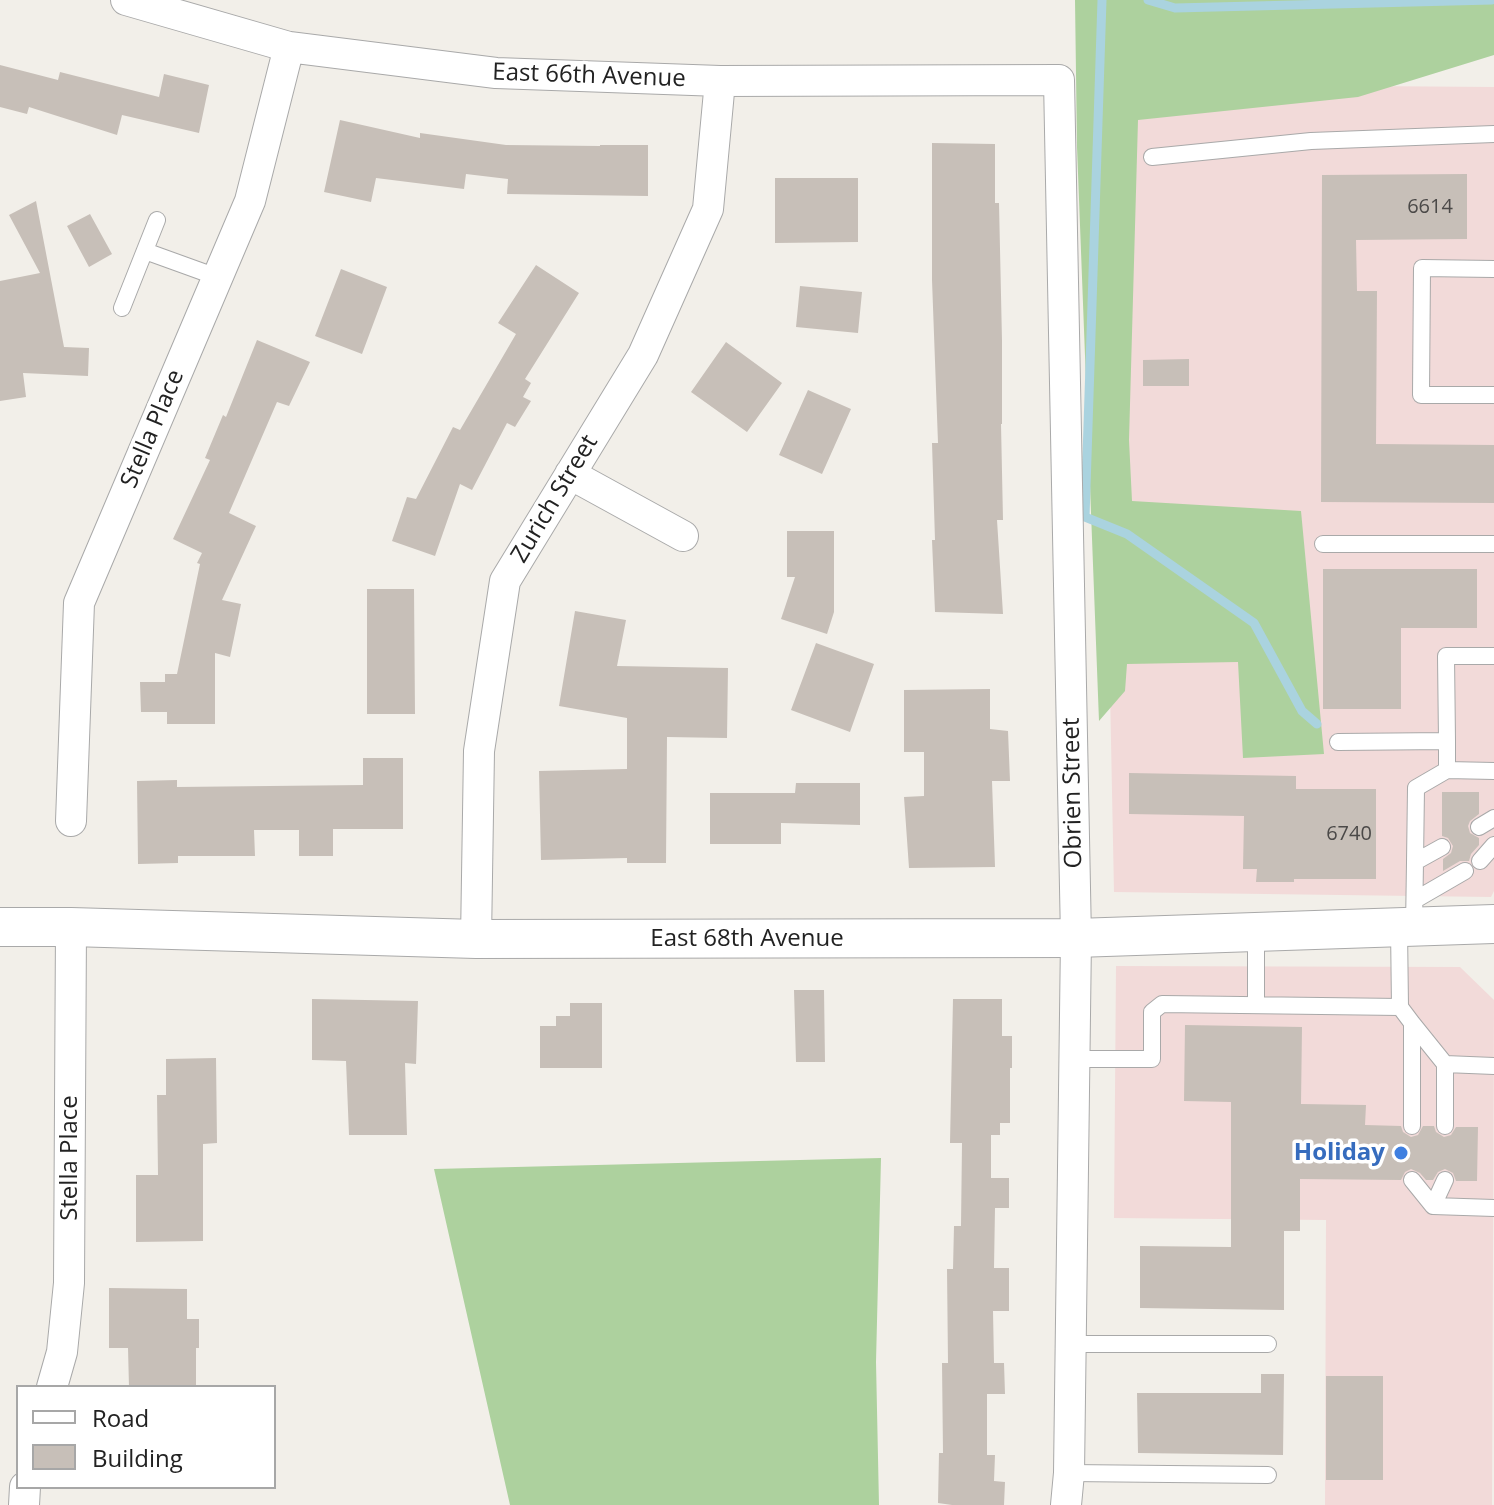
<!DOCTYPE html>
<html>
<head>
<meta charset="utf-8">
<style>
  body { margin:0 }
  #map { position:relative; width:1494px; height:1505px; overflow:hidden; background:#f2efe9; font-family:"Open Sans",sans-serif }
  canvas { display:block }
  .legend { position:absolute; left:16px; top:1385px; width:260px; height:104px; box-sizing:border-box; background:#fff; border:2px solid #a7a7a7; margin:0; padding:10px 14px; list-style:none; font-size:24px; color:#222 }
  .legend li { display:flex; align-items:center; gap:16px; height:40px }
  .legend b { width:40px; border:2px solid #a7a7a7 }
</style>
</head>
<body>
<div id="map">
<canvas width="1494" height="1505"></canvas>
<ul class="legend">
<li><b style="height:10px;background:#fff"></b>Road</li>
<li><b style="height:22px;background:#c7bfb8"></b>Building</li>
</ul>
</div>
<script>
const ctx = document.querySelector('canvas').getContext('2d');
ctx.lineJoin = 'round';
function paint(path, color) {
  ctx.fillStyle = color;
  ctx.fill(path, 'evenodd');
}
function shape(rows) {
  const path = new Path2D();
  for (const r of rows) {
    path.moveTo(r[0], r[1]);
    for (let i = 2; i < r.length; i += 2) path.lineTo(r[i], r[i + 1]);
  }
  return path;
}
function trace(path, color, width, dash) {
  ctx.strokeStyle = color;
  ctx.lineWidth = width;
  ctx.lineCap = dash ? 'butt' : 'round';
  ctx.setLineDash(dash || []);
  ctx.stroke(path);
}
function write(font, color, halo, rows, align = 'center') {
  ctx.font = font + ' "Open Sans",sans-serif';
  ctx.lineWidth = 7;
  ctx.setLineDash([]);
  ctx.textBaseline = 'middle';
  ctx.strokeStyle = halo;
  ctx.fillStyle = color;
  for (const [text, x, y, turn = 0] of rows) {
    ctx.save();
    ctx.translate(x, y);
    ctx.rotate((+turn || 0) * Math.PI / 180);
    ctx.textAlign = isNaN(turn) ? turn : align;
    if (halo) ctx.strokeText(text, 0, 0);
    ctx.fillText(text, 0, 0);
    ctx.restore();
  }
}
const commercial = shape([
  [1098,84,1494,87,1494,891,1491,897,1114,892],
  [1116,966,1460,967,1494,1000,1492,1505,1325,1505,1326,1220,1114,1218]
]);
const forest = shape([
  [1075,0,1494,0,1494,55,1358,97,1138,120,1129,440,1132,501,1301,511,1324,754,1243,758,1238,662,1127,664,1125,691,1099,721,1077,147],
  [881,1158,876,1362,879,1505,510,1505,434,1169]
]);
const stream = shape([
  [1102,0,1085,517,1127,534,1254,623,1302,711,1317,724],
  [1148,0,1175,8,1492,0]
]);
const building = shape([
  [0,65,58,80,60,72,159,97,164,74,209,85,199,133,122,115,117,135,29,107,27,114,0,107],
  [340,120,420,138,420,133,506,145,600,146,600,145,648,145,648,196,507,194,508,179,466,174,464,189,376,178,371,202,324,192],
  [932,143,995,144,995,203,999,203,1002,341,1002,424,1001,424,1003,520,997,520,1003,614,935,612,932,540,935,540,932,443,938,443,932,280],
  [1467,174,1467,239,1356,240,1357,291,1377,291,1376,444,1494,445,1494,503,1321,502,1322,175],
  [775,178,858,178,858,242,775,243],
  [36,201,64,347,89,348,88,376,23,373,26,397,0,401,0,281,40,273,9,215],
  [90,214,112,254,89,267,67,226],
  [536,265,579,293,525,379,531,383,523,397,531,401,515,427,507,423,472,490,460,484,435,556,392,541,407,497,416,499,453,427,460,430,516,334,498,323],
  [341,269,387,287,362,354,315,336],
  [800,286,862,292,858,333,796,327],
  [257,340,310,362,289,406,277,402,229,513,256,526,222,600,241,604,230,657,215,653,215,724,167,724,167,712,141,712,140,682,165,682,165,674,177,674,200,564,197,563,202,553,173,539,210,460,205,458,223,415,226,417],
  [726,342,782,383,747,432,691,392],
  [1189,359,1189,386,1143,386,1143,360],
  [808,390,851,409,822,474,779,455],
  [787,531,834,531,834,612,827,634,781,619,795,577,787,577],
  [1323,569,1477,569,1477,628,1401,628,1401,709,1323,709],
  [367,589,414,589,415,714,367,714],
  [575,611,626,620,617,666,728,668,727,738,667,737,666,863,627,863,627,858,541,860,539,771,627,769,627,718,559,706],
  [816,643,874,664,850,732,791,710],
  [990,689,990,729,1008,731,1010,781,992,781,995,867,909,868,904,797,924,796,924,752,904,752,904,690],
  [363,758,403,758,403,829,333,829,333,856,299,856,299,830,254,830,255,856,178,856,178,863,138,864,137,781,177,780,177,787,363,785],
  [1129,773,1296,776,1296,789,1376,789,1376,879,1294,879,1294,882,1256,882,1257,869,1243,869,1244,816,1129,814],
  [796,783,860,783,860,825,781,823,781,844,710,844,710,793,795,793],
  [1442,792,1479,792,1479,814,1470,821,1468,826,1470,833,1479,838,1479,845,1471,854,1469,861,1460,861,1443,871,1443,859,1451,853,1453,846,1448,838,1442,836],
  [794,990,824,990,825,1062,796,1062],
  [312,999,418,1001,416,1064,405,1063,407,1135,349,1135,346,1061,312,1060],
  [953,999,1002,999,1002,1036,1012,1036,1012,1068,1010,1068,1010,1123,1000,1123,1000,1135,991,1135,991,1178,1009,1178,1009,1208,995,1208,994,1268,1009,1268,1009,1311,993,1311,994,1363,1004,1363,1005,1394,987,1394,987,1455,995,1455,994,1481,1005,1482,1004,1505,952,1505,938,1503,939,1453,943,1453,942,1363,948,1363,947,1269,953,1269,954,1226,961,1226,962,1143,950,1143],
  [570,1003,602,1003,602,1068,540,1068,540,1026,556,1026,556,1016,570,1016],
  [1185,1025,1302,1027,1301,1104,1366,1105,1365,1125,1401,1126,1403,1132,1411,1137,1418,1135,1423,1126,1434,1126,1436,1132,1444,1137,1451,1135,1456,1127,1478,1127,1477,1181,1456,1181,1453,1173,1445,1169,1438,1172,1433,1180,1426,1180,1420,1173,1411,1169,1405,1172,1401,1180,1300,1179,1300,1231,1284,1231,1284,1310,1140,1308,1140,1246,1231,1247,1231,1102,1184,1101],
  [216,1058,217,1143,203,1144,203,1241,136,1242,136,1175,158,1175,157,1095,166,1095,166,1059],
  [109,1288,187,1289,187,1319,199,1319,199,1348,196,1348,196,1387,129,1387,128,1348,109,1348],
  [1261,1374,1284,1374,1283,1455,1138,1453,1137,1393,1261,1393],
  [1326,1376,1383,1376,1383,1480,1326,1480]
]);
const service = shape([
  [1152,157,1311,141,1494,134],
  [145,251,217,277],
  [1494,269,1422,268,1421,395,1494,395],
  [122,308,157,220],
  [1323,544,1494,544],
  [1447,741,1447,770,1494,771],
  [1338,742,1447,741,1446,656,1494,656],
  [1479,827,1494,818],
  [1480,861,1494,845],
  [1415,862,1416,788,1447,770],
  [1415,900,1465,871],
  [1414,927,1415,862,1442,847],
  [1399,928,1400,1007],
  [1256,932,1256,1005],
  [1412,1023,1445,1064,1445,1126],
  [1075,1059,1152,1059,1152,1012,1162,1004,1400,1007,1412,1023,1412,1126],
  [1445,1064,1494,1066],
  [1412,1180,1433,1206,1494,1208],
  [1433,1206,1445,1180],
  [1071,1344,1268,1344],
  [1069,1473,1268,1475]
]);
const minor = shape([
  [126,0,289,47,496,73,720,81,1059,80,1076,938,1069,1473,1066,1505],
  [570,474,683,536],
  [71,821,79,603,250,201,289,47],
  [476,939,479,751,505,581,643,355,708,209,720,81],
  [52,1387,62,1352,69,1283,71,927],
  [24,1505,25,1487]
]);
const tertiary = shape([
  [0,927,71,927,476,939,1076,938,1494,924]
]);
const markers = [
  [1401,1153,8,"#3f7fe0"]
];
const numberNames = [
  ["6614",1430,207],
  ["6740",1349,834]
];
const streetNames = [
  ["East 66th Avenue",589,76,2],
  ["Stella Place",153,429,-67],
  ["Zurich Street",555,499,-59],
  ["Obrien Street",1073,793,-91],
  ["East 68th Avenue",747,939],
  ["Stella Place",70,1158,-90]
];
const shopNames = [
  ["Holiday",1385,1153]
];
paint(commercial, '#f2dad9');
paint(forest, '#add19e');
trace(stream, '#aad3df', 9);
paint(building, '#c7bfb8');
trace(service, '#a9a9a9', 18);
trace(minor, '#a9a9a9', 32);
trace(tertiary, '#a9a9a9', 40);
trace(service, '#fff', 16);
trace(minor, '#fff', 30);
trace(tertiary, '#fff', 38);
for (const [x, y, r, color] of markers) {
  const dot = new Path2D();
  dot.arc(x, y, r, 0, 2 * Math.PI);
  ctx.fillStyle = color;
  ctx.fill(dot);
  trace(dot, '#fff', 3);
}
write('20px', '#4b4948', null, numberNames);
write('24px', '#222', '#fff', streetNames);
write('bold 24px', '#366cbe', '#fff', shopNames, 'right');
</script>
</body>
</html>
